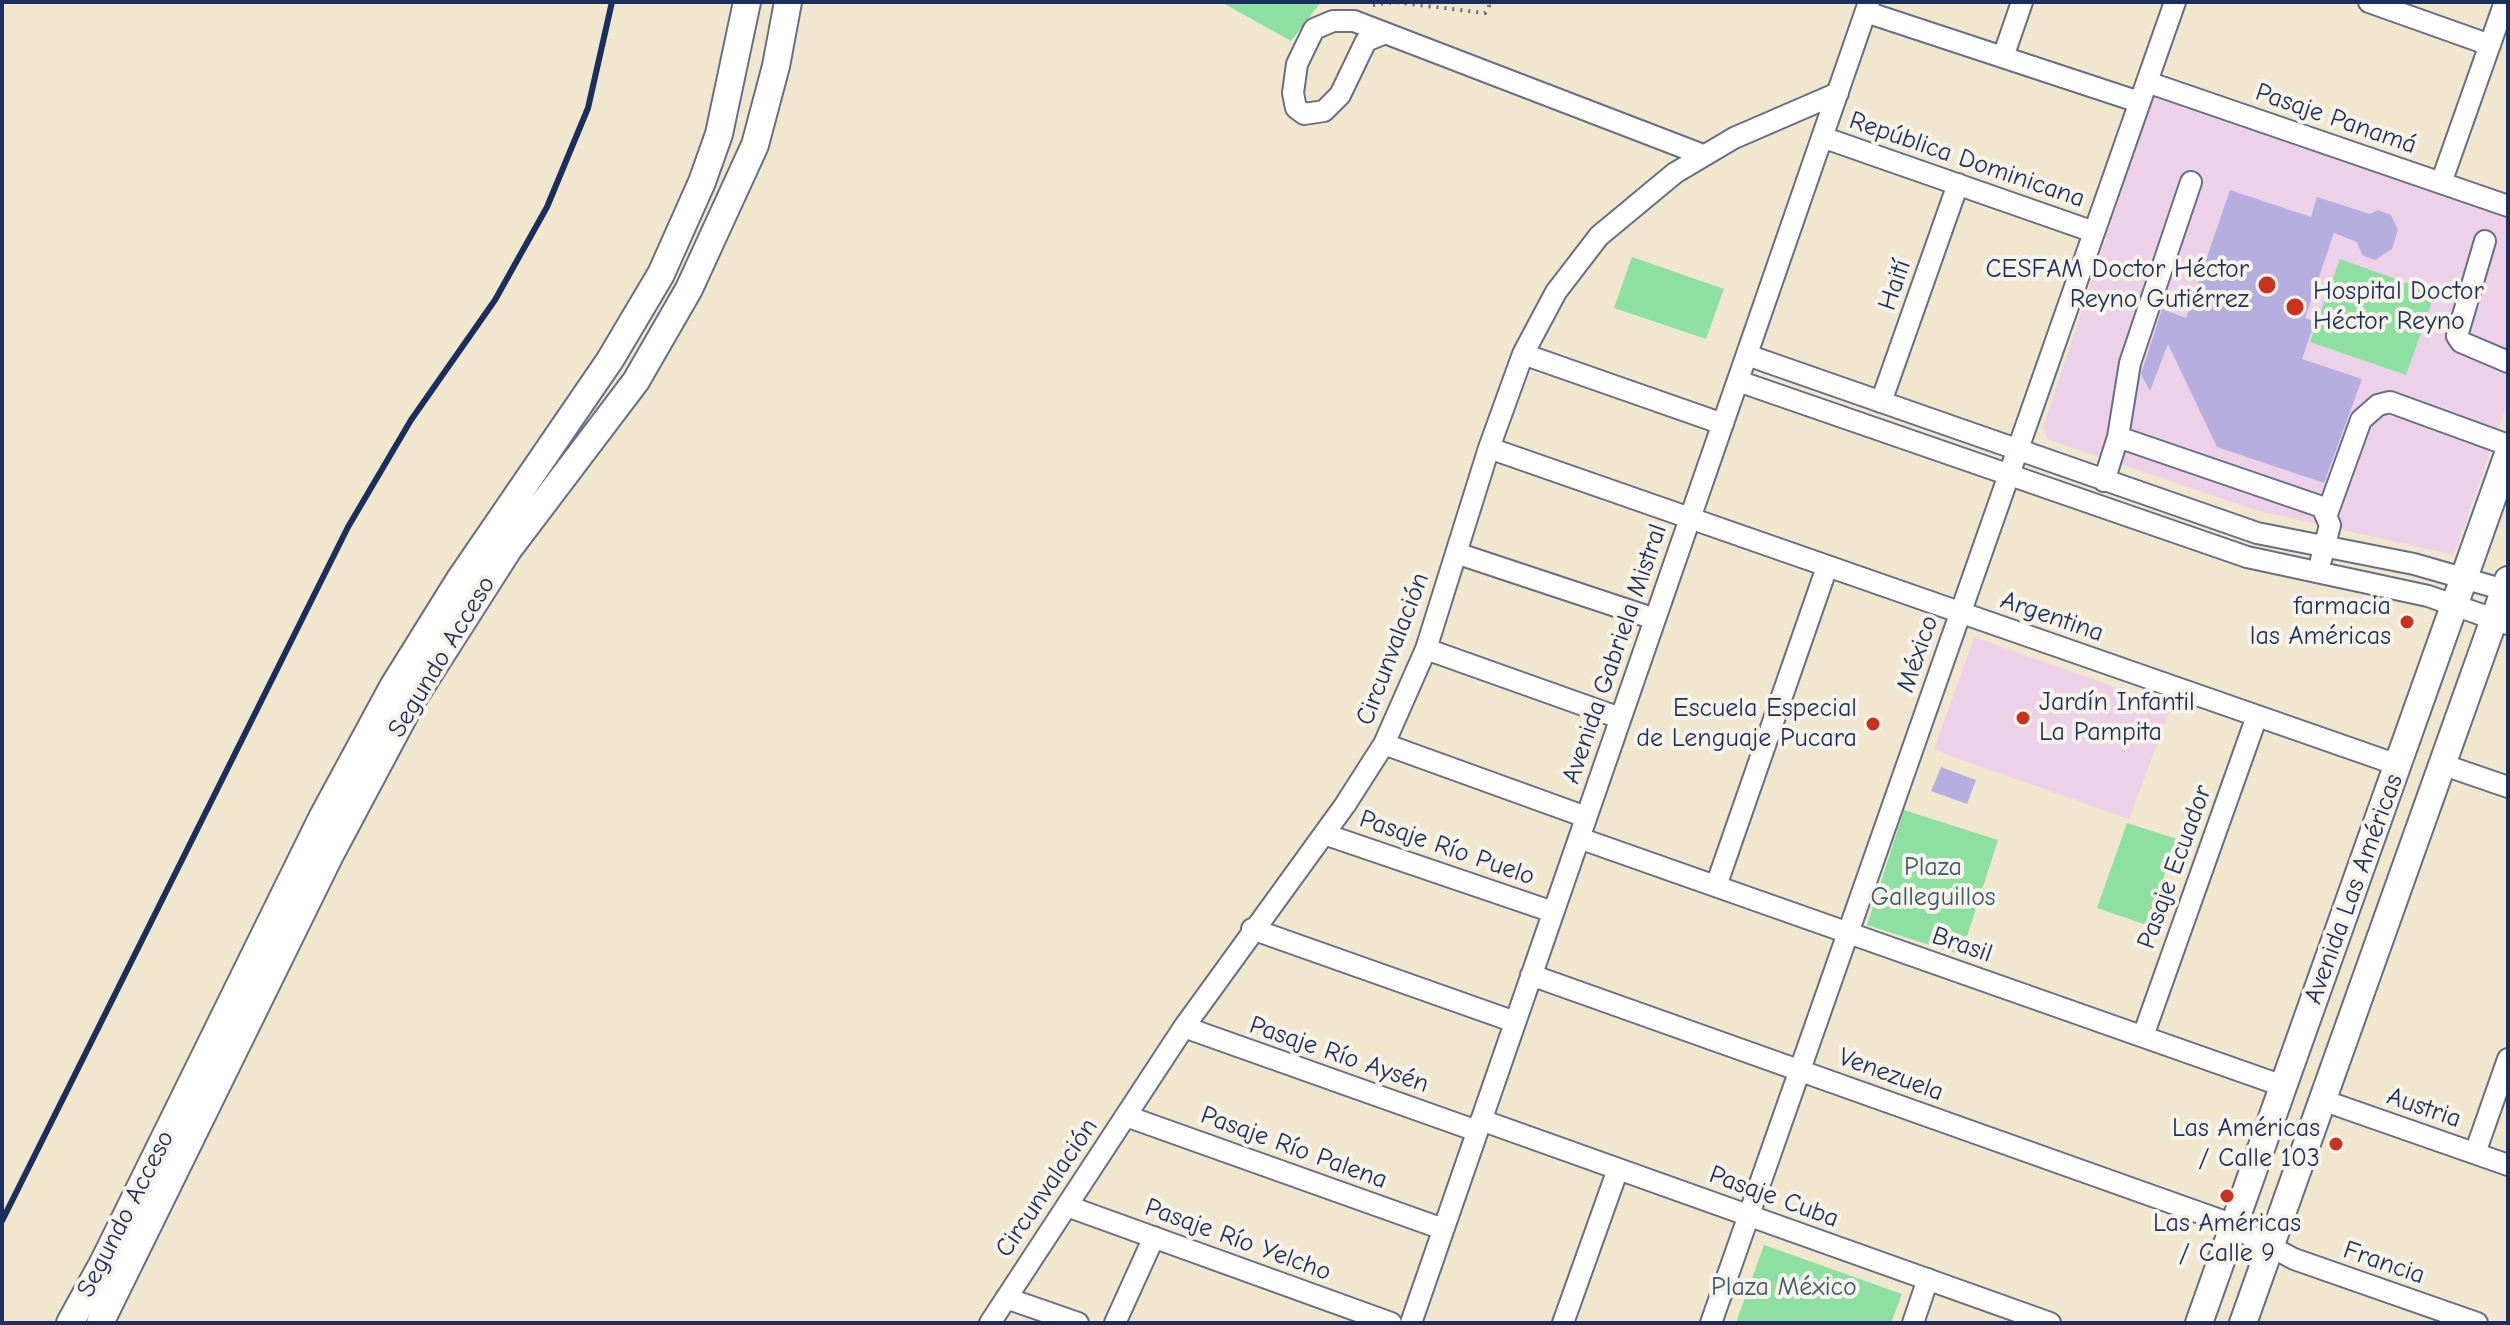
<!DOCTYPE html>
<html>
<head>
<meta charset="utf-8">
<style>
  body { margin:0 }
  #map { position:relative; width:2510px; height:1325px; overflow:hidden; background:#f1e7ce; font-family:"Comic Neue",sans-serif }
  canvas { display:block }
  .frame { position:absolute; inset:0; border:4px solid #1b2f5e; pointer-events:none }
</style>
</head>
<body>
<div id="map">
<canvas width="2510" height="1325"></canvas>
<div class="frame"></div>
</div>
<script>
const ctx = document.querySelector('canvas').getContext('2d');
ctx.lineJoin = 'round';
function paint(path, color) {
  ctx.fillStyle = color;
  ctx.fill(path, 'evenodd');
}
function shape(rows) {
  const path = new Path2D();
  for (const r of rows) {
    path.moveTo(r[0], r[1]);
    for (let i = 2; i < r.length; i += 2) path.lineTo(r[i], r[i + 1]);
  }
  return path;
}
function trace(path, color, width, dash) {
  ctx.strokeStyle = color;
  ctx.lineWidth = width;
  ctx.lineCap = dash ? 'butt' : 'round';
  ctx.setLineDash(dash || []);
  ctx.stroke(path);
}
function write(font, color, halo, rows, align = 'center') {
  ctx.font = font + ' "Comic Neue",sans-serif';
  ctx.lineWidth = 8;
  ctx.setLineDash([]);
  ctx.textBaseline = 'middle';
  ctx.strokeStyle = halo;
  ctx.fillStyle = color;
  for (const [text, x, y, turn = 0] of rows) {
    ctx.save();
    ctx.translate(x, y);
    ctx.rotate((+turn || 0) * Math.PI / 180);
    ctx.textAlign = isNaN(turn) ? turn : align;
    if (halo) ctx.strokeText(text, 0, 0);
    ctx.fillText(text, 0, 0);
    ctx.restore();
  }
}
const built = shape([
  [2154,94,2508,213,2508,401,2454,555,2255,510,2047,439,2043,427],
  [1974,637,2171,707,2129,819,1934,750]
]);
const green = shape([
  [1221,2,1321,2,1291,41],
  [1632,257,1724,289,1706,339,1614,308],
  [2340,259,2435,293,2406,375,2310,342],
  [1904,810,1998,840,1961,955,1867,925],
  [2127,823,2177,839,2147,925,2097,908],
  [1764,1245,1902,1294,1891,1323,1736,1323]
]);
const building = shape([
  [2230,190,2311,217,2317,197,2370,214,2378,210,2391,215,2398,230,2392,249,2375,260,2362,255,2357,242,2334,233,2305,318,2315,322,2302,359,2362,379,2324,483,2217,447,2168,344,2150,391,2141,374,2162,309,2186,318],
  [1941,767,1976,780,1967,804,1931,791]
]);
const path = shape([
  [1373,5,1394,2,1485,13,1489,6,1487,2]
]);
const minor = shape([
  [2369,2,2490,45],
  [1866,12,2139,102],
  [1383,34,1366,41,1340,95,1324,111,1304,114,1296,108,1293,93,1297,64,1314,29,1333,21,1354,21,1703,155],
  [2003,57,2022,2],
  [2147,82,2508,206],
  [1822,137,2094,232],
  [2441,183,2505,2],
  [2485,241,2457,336,2461,342,2508,362],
  [1523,354,1723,424],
  [1747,355,2257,533,2414,564,2508,591],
  [1738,381,2247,557,2428,596,2508,624],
  [1881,402,1958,184],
  [2118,437,2322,507,2330,525,2321,560],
  [1489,448,2398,765],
  [2104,481,2118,437,2130,363,2191,182],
  [2327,514,2361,420,2378,405,2390,402,2508,445],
  [1456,553,1655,619],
  [1426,649,1620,718],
  [1384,744,1586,817],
  [2441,764,2508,787],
  [1324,834,1553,912],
  [1579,838,2283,1086],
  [1716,886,1827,567],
  [1252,929,1515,1022],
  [1531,975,2220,1220,2294,1259,2477,1323],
  [1184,1027,1477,1131],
  [2143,1036,2257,716],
  [2322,1100,2508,1165],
  [1126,1116,1443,1229],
  [1481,1120,2050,1323],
  [2475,1153,2508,1059],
  [1067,1206,1391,1323],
  [1006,1298,1078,1323],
  [990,1323,1184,1027,1345,805,1384,744,1426,649,1489,448,1523,354,1556,292,1599,236,1675,173,1734,138,1838,93],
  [1115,1323,1154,1237],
  [1411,1323,1869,2],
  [1563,1323,1618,1169],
  [1711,1323,2175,2],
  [1913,1323,1928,1279]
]);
const major = shape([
  [70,1323,103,1263,322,818,394,685,460,579,610,360,661,274,702,182,719,134,747,2],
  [100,1323,330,855,413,699,508,550,636,381,689,289,755,145,776,66,788,2],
  [2199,1323,2508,454],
  [2243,1323,2508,580]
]);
const rail = shape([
  [2,1221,348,527,411,420,495,300,547,207,588,108,612,2]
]);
const markers = [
  [2267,285,10,"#c8321e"],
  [2295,307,10,"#c8321e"],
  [2407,622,8,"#c8321e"],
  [2023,718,8,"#c8321e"],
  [1873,724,8,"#c8321e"],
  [2336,1144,8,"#c8321e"],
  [2227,1196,8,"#c8321e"]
];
const streetNames = [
  ["Pasaje Panamá",2336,119,19],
  ["República Dominicana",1967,160,19],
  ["Haití",1895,285,-71],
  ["Argentina",2052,617,19],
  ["Circunvalación",1393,649,-69],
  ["Avenida Gabriela Mistral",1615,654,-71],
  ["México",1918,654,-71],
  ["Segundo Acceso",442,657,-59],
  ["Pasaje Río Puelo",1447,848,19],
  ["Pasaje Ecuador",2175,867,-70],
  ["Avenida Las Américas",2354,889,-70],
  ["Brasil",1962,945,19],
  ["Pasaje Río Aysén",1339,1055,19],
  ["Venezuela",1891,1075,20],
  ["Austria",2424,1108,19],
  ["Pasaje Río Palena",1294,1148,20],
  ["Circunvalación",1047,1188,-56],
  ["Pasaje Cuba",1774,1197,20],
  ["Segundo Acceso",126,1214,-63],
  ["Pasaje Río Yelcho",1238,1240,20],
  ["Francia",2384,1263,19]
];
const poiNames = [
  ["CESFAM Doctor Héctor",2249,270],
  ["Reyno Gutiérrez",2249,300],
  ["Hospital Doctor",2313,292,"left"],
  ["Héctor Reyno",2313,322,"left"],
  ["farmacia",2391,607],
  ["las Américas",2391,637],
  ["Jardín Infantil",2039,703,"left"],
  ["La Pampita",2039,733,"left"],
  ["Escuela Especial",1857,709],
  ["de Lenguaje Pucara",1857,739],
  ["Las Américas",2320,1129],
  ["/ Calle 103",2320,1159],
  ["Las Américas",2227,1224,"center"],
  ["/ Calle 9",2227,1254,"center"]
];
const parkNames = [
  ["Plaza",1933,868],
  ["Galleguillos",1933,898],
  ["Plaza México",1784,1288]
];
paint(built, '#edd1e9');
paint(green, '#8de0a1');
paint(building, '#b7aee0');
trace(minor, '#666f85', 24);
trace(major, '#666f85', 30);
trace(path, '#666f85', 4, [2, 6]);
trace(minor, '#fff', 20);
trace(major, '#fff', 26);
trace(rail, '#1b2f5e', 6);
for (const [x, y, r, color] of markers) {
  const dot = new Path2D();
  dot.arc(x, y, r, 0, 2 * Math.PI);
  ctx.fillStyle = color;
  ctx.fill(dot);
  trace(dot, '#f7f3e8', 3);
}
write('26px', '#1b2f5e', '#f7f3e8', streetNames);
write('26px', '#1b2f5e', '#f7f3e8', poiNames, 'right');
write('26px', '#385b6f', '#f7f3e8', parkNames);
</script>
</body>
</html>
